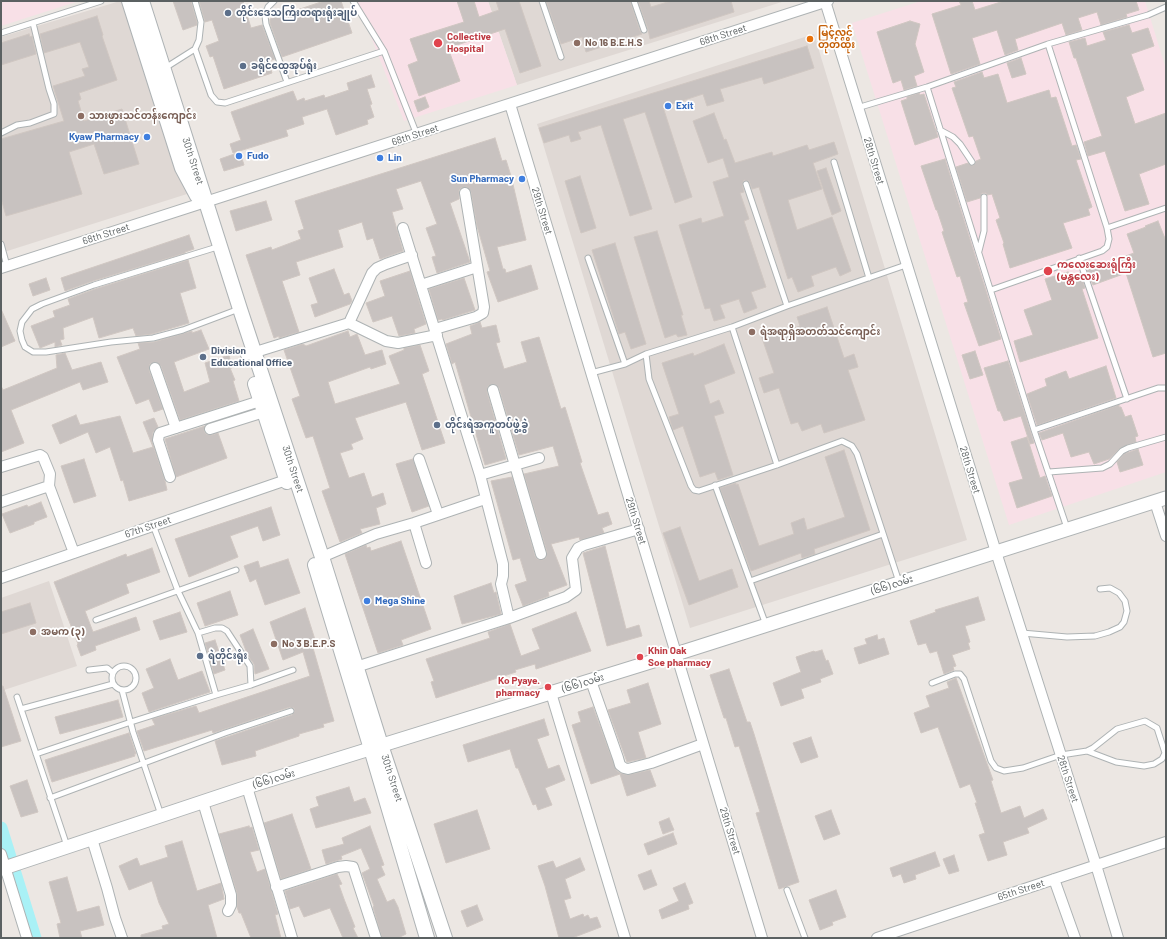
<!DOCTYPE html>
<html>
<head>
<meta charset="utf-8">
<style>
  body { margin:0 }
  #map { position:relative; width:1167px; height:939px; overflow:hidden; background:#ece7e3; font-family:Barlow,sans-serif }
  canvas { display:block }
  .frame { position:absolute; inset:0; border:2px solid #5b6162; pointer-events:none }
</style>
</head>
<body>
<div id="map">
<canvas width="1167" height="939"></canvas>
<div class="frame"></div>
</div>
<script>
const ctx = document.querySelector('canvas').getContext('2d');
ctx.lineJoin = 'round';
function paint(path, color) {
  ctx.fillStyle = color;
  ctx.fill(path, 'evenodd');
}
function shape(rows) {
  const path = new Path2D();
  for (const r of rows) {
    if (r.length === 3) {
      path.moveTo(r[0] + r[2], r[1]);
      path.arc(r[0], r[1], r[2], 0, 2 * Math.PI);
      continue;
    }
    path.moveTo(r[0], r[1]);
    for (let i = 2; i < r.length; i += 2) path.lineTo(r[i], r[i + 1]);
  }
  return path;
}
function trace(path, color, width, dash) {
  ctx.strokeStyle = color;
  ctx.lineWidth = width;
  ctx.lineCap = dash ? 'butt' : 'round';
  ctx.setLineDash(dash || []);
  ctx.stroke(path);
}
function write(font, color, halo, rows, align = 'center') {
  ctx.font = font + ' Barlow,"Noto Sans Myanmar",sans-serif';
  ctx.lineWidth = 3.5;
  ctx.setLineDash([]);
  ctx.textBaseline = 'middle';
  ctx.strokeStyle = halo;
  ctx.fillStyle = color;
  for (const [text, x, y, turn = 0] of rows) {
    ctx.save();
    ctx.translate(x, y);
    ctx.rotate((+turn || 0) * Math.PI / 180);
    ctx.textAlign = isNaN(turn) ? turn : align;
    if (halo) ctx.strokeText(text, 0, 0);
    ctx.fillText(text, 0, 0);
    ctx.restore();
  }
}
const education = shape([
  [120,1,124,1,187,194,1,253,1,37],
  [488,1,785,1,517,85],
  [814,34,967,540,690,628,537,124],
  [49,581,77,666,1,691,1,598]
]);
const medical = shape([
  [1,1,79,1,1,26],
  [357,1,488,1,517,85,404,121],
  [921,1,1145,1,1166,69,1166,472,1009,525,852,23]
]);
const canal = shape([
  [1,828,35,938]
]);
const building = shape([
  [173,1,191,1,197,22,197,25,183,30,173,1],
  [199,1,243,1,251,28,262,25,275,59,268,61,272,73,224,89,213,56,210,57,206,46,219,41,212,20,205,22,199,1],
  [324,1,341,1,352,33,282,57,270,23,270,19,324,1],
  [457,1,474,1,479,17,499,10,496,1,519,1,541,66,520,73,505,29,448,48,460,81,419,96,408,65,418,61,410,39,464,22,457,1],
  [546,1,630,1,640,31,642,34,586,52,582,37,561,44,546,1],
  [638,1,649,1,651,7,671,1,731,1,734,12,650,39,648,29,638,1],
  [959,1,972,1,975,10,1004,1,1136,1,1139,10,1126,14,1127,17,1101,25,1097,12,1078,18,1082,30,1066,35,1062,23,1015,39,1018,50,1005,55,997,30,972,38,980,64,951,74,932,14,961,5,959,1],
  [97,16,103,35,102,36,117,80,79,93,81,99,78,101,84,121,122,109,139,164,104,174,94,144,69,152,82,194,6,216,1,198,1,139,64,121,53,86,85,76,82,69,89,67,80,42,44,53,40,34,97,16],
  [910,21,920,24,915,44,924,72,914,76,917,86,904,90,901,80,893,83,877,32,910,21],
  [1129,25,1132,33,1148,28,1154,46,1131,54,1144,90,1126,97,1135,124,1166,113,1166,164,1139,174,1149,204,1125,211,1105,151,1088,156,1084,142,1102,136,1076,58,1074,58,1069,42,1085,38,1087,46,1106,40,1103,32,1129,25],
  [29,34,30,37,32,36,36,54,1,65,1,43,29,34],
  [807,46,814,68,764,84,762,77,720,89,724,101,707,106,703,94,663,107,692,197,675,203,645,112,623,119,652,209,630,216,601,125,578,132,581,139,571,142,569,135,544,143,539,128,807,46],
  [1021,58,1026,74,1012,78,1007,63,1021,58],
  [982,72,984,78,998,74,1007,103,1049,90,1051,98,1056,97,1072,146,1076,145,1081,159,1076,160,1092,207,1088,209,1090,215,1063,223,1072,248,1010,268,1003,244,1004,243,996,220,1000,218,992,194,987,195,986,193,982,193,980,198,967,202,956,167,968,163,973,166,975,164,976,161,981,159,973,136,969,137,952,88,956,87,954,82,982,72],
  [371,75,375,87,367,89,372,104,370,105,374,117,367,120,368,124,336,135,327,109,302,117,304,124,286,130,288,136,233,153,230,144,241,140,231,112,293,91,297,101,304,98,305,101,324,95,325,98,349,90,347,83,371,75],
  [919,93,920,95,924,94,938,137,915,145,901,101,907,99,907,97,919,93],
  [425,97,429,107,418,112,414,101,425,97],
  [714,113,724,140,726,139,735,163,772,152,773,156,807,145,809,150,834,142,838,154,813,163,822,189,788,200,797,230,832,217,851,271,840,276,836,267,811,276,814,286,798,292,792,277,788,279,759,187,752,189,749,181,744,180,742,184,744,192,740,193,749,219,744,221,766,287,751,292,757,308,744,313,739,299,720,305,725,318,714,321,710,308,705,309,679,225,701,218,702,223,724,216,713,182,729,177,723,158,708,163,693,121,714,113],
  [495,138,502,161,506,160,511,176,526,240,497,247,503,269,505,269,506,273,531,265,538,289,498,302,487,272,490,271,477,226,471,192,467,187,461,188,459,190,459,199,450,203,470,262,437,273,432,257,436,256,426,228,437,224,421,181,396,189,403,209,392,212,403,251,380,259,373,238,367,240,362,222,338,230,343,247,296,262,300,275,282,281,299,332,279,338,279,336,274,338,246,255,271,247,272,250,301,239,298,231,304,229,295,201,495,138],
  [240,152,244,165,224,171,220,159,240,152],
  [945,159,1001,339,979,346,964,303,968,302,960,276,957,277,942,232,944,231,937,210,936,210,921,166,945,159],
  [826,168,841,211,832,215,817,171,826,168],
  [580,176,596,228,581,233,565,181,580,176],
  [266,201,272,220,236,231,230,211,266,201],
  [1158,221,1166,241,1166,353,1153,357,1126,273,1093,285,1087,270,1134,253,1127,234,1146,227,1145,226,1158,221],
  [657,231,683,315,681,315,687,335,678,337,676,334,665,338,634,237,657,231],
  [189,235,194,249,185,252,185,253,93,281,65,291,61,278,189,235],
  [615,243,646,344,631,349,625,332,619,334,592,250,615,243],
  [188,260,196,288,180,293,189,323,152,334,136,336,133,328,99,338,93,317,63,328,64,339,60,340,62,345,55,347,55,342,40,348,31,326,55,317,53,311,70,305,68,299,95,289,188,260],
  [334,269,344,295,349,293,352,301,350,304,315,317,311,305,318,303,309,278,334,269],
  [410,271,426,324,414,329,415,333,399,336,392,316,373,322,366,303,385,296,380,281,410,271],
  [1068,272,1070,277,1080,273,1085,288,1082,289,1098,338,1020,362,1014,341,1033,335,1024,310,1052,300,1045,279,1068,272],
  [46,278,50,290,33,296,29,284,46,278],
  [464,278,475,310,443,320,442,319,438,320,429,289,464,278],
  [827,307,844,358,854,354,858,367,848,370,865,420,824,433,821,424,802,431,798,422,791,424,779,388,764,393,759,378,774,373,760,332,775,328,776,334,800,326,797,317,827,307],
  [1,309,15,341,1,347,1,309],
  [480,322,482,328,496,325,500,342,496,343,504,369,527,362,521,342,539,337,561,409,565,407,582,462,580,463,598,515,608,512,612,524,602,528,604,533,580,540,579,537,551,544,567,585,548,592,549,596,523,606,515,585,527,581,520,558,513,560,491,481,512,477,535,556,537,559,542,560,546,558,547,552,524,474,559,466,553,446,519,455,499,388,494,384,488,386,487,392,506,459,485,465,455,362,452,364,446,344,472,334,470,326,480,322],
  [201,330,209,349,174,362,184,392,210,382,205,363,229,355,232,368,230,368,235,380,233,381,239,401,180,420,161,366,156,362,150,364,149,370,163,409,154,412,149,399,136,404,117,357,140,349,138,343,154,342,192,331,192,333,201,330],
  [348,331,350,337,357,334,365,355,382,350,386,364,371,369,370,367,328,382,335,404,400,384,389,356,404,350,404,348,420,345,429,371,422,374,445,443,422,450,406,402,355,418,363,439,351,444,353,449,340,453,349,478,364,473,372,497,383,493,386,504,376,508,380,524,360,529,362,533,340,542,322,491,330,488,313,436,306,438,292,399,300,396,284,350,303,344,306,346,348,331],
  [724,344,735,373,704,385,710,404,719,400,724,413,714,416,733,475,718,480,715,472,700,477,683,426,673,430,669,417,679,414,662,363,693,353,694,356,724,344],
  [975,351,983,375,970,379,962,355,975,351],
  [65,353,72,370,101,362,108,382,83,390,80,382,11,410,24,443,1,452,1,386,3,390,57,368,56,355,65,353],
  [1008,361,1034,443,1030,444,1021,416,1004,421,1000,411,998,411,984,368,1008,361],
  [1106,366,1116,398,1037,425,1027,394,1047,386,1045,379,1066,371,1069,379,1106,366],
  [1119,405,1119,407,1121,407,1125,417,1131,415,1138,436,1135,437,1136,442,1120,448,1109,459,1094,464,1089,452,1071,457,1063,433,1042,440,1039,433,1119,405],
  [76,415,80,425,120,416,133,453,153,447,143,422,154,418,158,427,153,432,152,442,165,481,167,490,129,501,123,480,121,481,110,447,96,453,88,432,60,444,52,425,76,415],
  [205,426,204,431,206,434,212,435,218,433,227,458,176,477,165,439,205,426],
  [1027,437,1040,478,1045,476,1052,496,1017,508,1009,483,1023,479,1011,442,1027,437],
  [1138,449,1143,465,1120,472,1117,462,1124,454,1138,449],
  [844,450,870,530,814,549,815,554,802,558,801,553,751,571,720,488,736,483,736,485,738,484,759,546,794,534,791,523,804,518,807,530,845,517,825,457,844,450],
  [84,459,96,496,74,503,61,466,84,459],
  [413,459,429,506,412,512,396,464,413,459],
  [41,502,47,517,34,522,34,524,10,533,2,514,27,505,28,507,41,502],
  [271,507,280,535,263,541,258,526,230,536,238,557,189,577,175,539,271,507],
  [680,527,699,581,732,569,738,587,689,605,663,533,680,527],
  [401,541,431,629,401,640,403,645,378,653,345,554,366,545,367,548,370,547,371,551,401,541],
  [605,546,626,629,639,625,642,636,607,646,583,553,605,546],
  [152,548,160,572,126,584,129,593,85,611,93,632,136,617,140,630,95,646,96,650,81,656,77,645,78,644,54,582,126,554,127,557,152,548],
  [288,559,300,593,265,605,256,579,250,582,244,566,258,561,260,568,288,559],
  [491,583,494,593,496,592,501,614,462,624,454,596,491,583],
  [230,591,238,615,205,626,197,603,230,591],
  [978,597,985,620,965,626,970,642,968,643,970,649,952,655,956,666,953,667,954,670,944,674,937,651,930,653,926,643,918,645,910,621,936,612,935,610,978,597],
  [30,603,36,623,1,634,1,612,30,603],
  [305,608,317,646,313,648,334,721,323,724,324,727,299,734,299,736,255,751,256,756,222,765,215,741,292,715,295,712,294,708,290,707,213,733,212,730,144,751,137,731,155,725,152,719,196,706,199,713,310,676,303,652,283,660,270,622,305,608],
  [180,612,187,632,160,640,153,621,180,612],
  [576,612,591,651,536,669,535,664,515,670,516,672,436,698,431,682,434,681,426,659,490,638,488,632,510,624,521,656,540,649,532,629,576,612],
  [253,629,269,669,255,674,254,664,248,656,240,635,253,629],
  [877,635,878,640,884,638,889,654,859,664,854,648,867,644,865,639,877,635],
  [215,640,225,670,214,674,205,643,215,640],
  [822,650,826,661,828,660,833,674,820,679,821,682,801,689,804,698,781,706,773,683,801,672,796,657,814,651,815,652,822,650],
  [170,659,178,680,202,671,210,692,149,712,142,693,154,688,146,669,170,659],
  [729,669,747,722,750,722,754,734,799,882,779,889,756,813,760,812,739,746,735,747,726,718,724,718,710,675,729,669],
  [956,678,993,780,991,781,1001,813,1020,806,1024,818,1043,809,1047,819,1027,828,1029,833,1003,842,1007,855,988,861,979,835,985,833,975,803,977,803,970,784,960,788,938,727,921,733,914,713,930,707,926,696,949,688,947,682,956,678],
  [648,683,661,724,638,732,646,758,627,762,608,710,631,703,627,690,648,683],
  [1,686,3,686,21,741,1,747,1,686],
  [118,700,123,717,60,734,55,717,118,700],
  [593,707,616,770,620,773,627,775,650,770,656,786,627,796,620,774,591,784,572,725,581,722,578,712,593,707],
  [544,719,549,735,537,739,548,769,559,765,565,780,545,788,552,805,538,810,536,804,533,805,518,768,516,768,510,749,468,762,463,745,544,719],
  [129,733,136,754,134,754,135,756,52,782,45,760,129,733],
  [811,737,818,757,801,763,793,743,811,737],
  [27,780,38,812,21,817,10,786,27,780],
  [349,787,354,802,365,798,371,813,316,828,310,809,319,806,316,797,349,787],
  [477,810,490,849,446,863,434,824,477,810],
  [831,810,840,834,824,840,815,816,831,810],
  [292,814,311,869,281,879,264,823,292,814],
  [669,818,674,830,663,834,659,822,669,818],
  [249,826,250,828,252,827,259,850,250,852,257,872,265,869,278,914,275,915,281,938,251,938,241,913,239,913,237,907,237,893,219,834,249,826],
  [370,826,384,865,381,866,385,875,377,879,387,902,394,899,398,907,406,934,398,938,382,938,373,907,374,906,362,873,370,869,361,848,341,856,342,859,326,864,322,850,344,844,342,838,370,826],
  [673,833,677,844,648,855,644,844,673,833],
  [182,841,197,891,221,883,224,899,208,905,217,938,141,938,141,935,163,929,162,926,169,924,159,903,152,881,129,890,119,866,137,858,140,866,168,857,165,846,182,841],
  [935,852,940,866,915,875,916,879,904,883,901,874,893,877,890,868,935,852],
  [954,855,959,871,949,874,943,859,954,855],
  [580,858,585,870,565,879,571,898,564,900,570,919,583,914,584,917,588,915,590,919,597,917,601,927,572,938,559,938,545,886,538,866,553,861,556,868,580,858],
  [651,870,657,885,644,890,638,875,651,870],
  [337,874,342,884,339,885,344,899,355,927,353,928,358,938,343,938,330,908,304,917,299,906,290,909,285,891,337,874],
  [67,877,77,912,99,906,104,925,80,931,82,938,60,938,57,924,61,923,49,882,67,877],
  [685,883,693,903,688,905,689,909,662,919,659,910,679,901,673,888,685,883],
  [836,890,846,917,832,922,833,925,820,930,809,900,836,890],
  [477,905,483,920,467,927,461,911,477,905]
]);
const service = shape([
  [274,1,268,7,265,16,266,24,287,82],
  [353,1,384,51,417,135],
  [542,1,561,57],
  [634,1,644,30],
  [1,33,101,1],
  [195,49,211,95,217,102,225,103,384,51],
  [165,68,195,49,199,40,201,22,195,1],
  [927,87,1034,430,1067,528],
  [857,108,927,87,1048,44,1148,15,1166,7],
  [940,130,953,137,960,144,972,162],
  [1,133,17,125,30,123,54,114,54,104,49,89,33,23],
  [834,162,869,278],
  [746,184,787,306],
  [1107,228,1166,208],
  [1,244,7,266],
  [214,248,94,285,42,304,32,309,22,322,20,331,22,340,25,347,33,352,46,352,111,342,153,338,183,330,239,309],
  [979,251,984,231,984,197],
  [588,258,625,364],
  [1079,258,1127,399],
  [991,290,1102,251,1107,247,1109,239,1107,228,1048,44],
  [732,327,777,465],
  [646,354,649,379,691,486,694,490,699,491,777,465,842,441,852,446,857,454,899,582],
  [591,373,625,364,646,354,732,327,787,306,906,265],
  [1034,430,1158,388,1166,388],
  [1049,472,1102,468,1110,464,1122,451,1128,448,1166,437],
  [715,485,766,625],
  [153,525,178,591,198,633,216,695],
  [750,581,883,534],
  [96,620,236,570],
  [198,633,215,628,222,628,227,631,250,666,251,685],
  [1022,633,1067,637,1095,636,1109,632,1120,627,1124,622,1127,611,1125,601,1119,593,1110,588,1100,589],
  [124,678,12],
  [89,670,107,668,113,673],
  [932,683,955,674,960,674,964,679,991,761,996,768,1004,771,1023,768,1061,755,1087,751,1093,748,1117,729,1145,721,1157,728,1165,753,1162,759,1154,764,1144,766,1116,762,1087,751],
  [122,690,133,732,161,815],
  [17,697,67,846],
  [21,709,113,684],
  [36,754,131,722,216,695,251,685,293,670],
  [50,798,225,733,291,711],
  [787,890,805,938]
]);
const minor = shape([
  [825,1,996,552,1096,865,1118,938],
  [510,104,762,938],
  [403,228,480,475,503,564,503,576,501,584,509,618],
  [1,268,828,1],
  [421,285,477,267],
  [349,323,372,273,377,268,386,264,412,255],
  [435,329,476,317,483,313,484,307,465,193],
  [246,355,349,323,386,341,398,343,437,335],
  [155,368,176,428],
  [493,390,541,554],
  [210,429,264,412],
  [419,459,438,514],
  [1,467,40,455,43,457,50,474,49,486],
  [480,475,539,458],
  [170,477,158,440,159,435,160,433,260,401],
  [1,502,49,486,74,553],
  [1155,502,1166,536],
  [414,523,426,563],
  [322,557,376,534,414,523,485,499],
  [1,578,292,478],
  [356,667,509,618,566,597,576,590,572,558,578,548,584,545,639,529],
  [591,681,618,758,620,765,624,768,628,769,651,763,703,744],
  [551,693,625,938],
  [247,787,292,938],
  [203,802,231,895,231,905,228,911],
  [92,839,107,888,115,918,122,938],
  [1,854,27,938],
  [1054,879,1075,938],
  [276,887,338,867,346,866,353,867,376,938],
  [877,938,1166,842]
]);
const tertiary = shape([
  [1,869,247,787,676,654,1166,498]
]);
const secondary = shape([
  [129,1,182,168,197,196],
  [142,1,240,309,322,557,381,745,445,938],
  [255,384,287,482],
  [315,565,371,749,427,938]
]);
const markers = [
  [228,13,4,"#5c6f8a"],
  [810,39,4,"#e8710a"],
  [438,43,5,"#e0444e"],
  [577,43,4,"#8d6e63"],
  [243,66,4,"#5c6f8a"],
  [668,106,4,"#3f7fe0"],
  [81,116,4,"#8d6e63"],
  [147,137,4,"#3f7fe0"],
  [239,156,4,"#3f7fe0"],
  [380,158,4,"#3f7fe0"],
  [522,179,4,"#3f7fe0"],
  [1048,271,5,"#e0444e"],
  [752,332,4,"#8d6e63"],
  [203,357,4,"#5c6f8a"],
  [437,425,4,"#5c6f8a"],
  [367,601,4,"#3f7fe0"],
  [33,632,4,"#8d6e63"],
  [274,644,4,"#8d6e63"],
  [200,656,4,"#5c6f8a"],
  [640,657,4,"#e0444e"],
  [548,687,4,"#e0444e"]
];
const serviceNames = [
  ["တိုင်းဒေသကြီးတရားရုံးချုပ်",236,13],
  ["ခရိုင်ထွေအုပ်ရုံး",251,66],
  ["Division",211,351],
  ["Educational Office",211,363],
  ["တိုင်းရဲအကူတပ်ဖွဲ့ခွဲ",445,425],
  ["ရဲတိုင်းရုံး",208,656]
];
const foodNames = [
  ["မြင့်လွင်",818,33],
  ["တုတ်ထိုး",818,45]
];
const streetNames = [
  ["68th Street",723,35,-18],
  ["68th Street",415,135,-18],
  ["30th Street",193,161,72],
  ["28th Street",874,161,73],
  ["29th Street",542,211,73],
  ["68th Street",106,234,-18],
  ["30th Street",293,469,72],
  ["28th Street",970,470,73],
  ["29th Street",636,521,73],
  ["67th Street",148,527,-19],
  ["(၆၆) လမ်း",892,585,-18],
  ["(၆၆) လမ်း",583,683,-17],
  ["30th Street",392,778,72],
  ["(၆၆) လမ်း",274,779,-17],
  ["28th Street",1068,779,72],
  ["29th Street",730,831,73],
  ["65th Street",1021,890,-18]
];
const healthNames = [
  ["Collective",447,37],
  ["Hospital",447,49],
  ["ကလေးဆေးရုံကြီး",1057,265],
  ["(မန္တလေး)",1057,277],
  ["Khin Oak",648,651],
  ["Soe pharmacy",648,663],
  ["Ko Pyaye.",540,681,"right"],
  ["pharmacy",540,693,"right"]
];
const educationNames = [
  ["No 16 B.E.H.S",585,43],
  ["သားဖွားသင်တန်းကျောင်း",89,116],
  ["ရဲအရာရှိအတတ်သင်ကျောင်း",760,332],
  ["အမက (၃)",41,632],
  ["No 3 B.E.P.S",282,644]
];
const shopNames = [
  ["Exit",676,106],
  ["Kyaw Pharmacy",139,137,"right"],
  ["Fudo",247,156],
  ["Lin",388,158],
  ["Sun Pharmacy",514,179,"right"],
  ["Mega Shine",375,601]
];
paint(education, '#dfd8d4');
paint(medical, '#f8e0e7');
trace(canal, '#a9f1f6', 13);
paint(building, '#c8c2c0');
trace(building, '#d0c7c2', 1);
trace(service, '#aeb3b4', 7);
trace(minor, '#aeb3b4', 12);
trace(tertiary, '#aeb3b4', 15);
trace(secondary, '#aeb3b5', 16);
trace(service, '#fff', 5);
trace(minor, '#fff', 10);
trace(tertiary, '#fff', 13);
trace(secondary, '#fff', 14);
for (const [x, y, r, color] of markers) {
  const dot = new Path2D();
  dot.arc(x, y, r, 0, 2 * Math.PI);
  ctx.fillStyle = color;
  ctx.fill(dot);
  trace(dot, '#fff', 1.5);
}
write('bold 10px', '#4e5e75', '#fff', serviceNames, 'left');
write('bold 10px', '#c56008', '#fff', foodNames, 'left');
write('10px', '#5b6162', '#fff', streetNames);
write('bold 10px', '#be3a42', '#fff', healthNames, 'left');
write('bold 10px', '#785e54', '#fff', educationNames, 'left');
write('bold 10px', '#366cbe', '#fff', shopNames, 'left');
</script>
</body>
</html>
